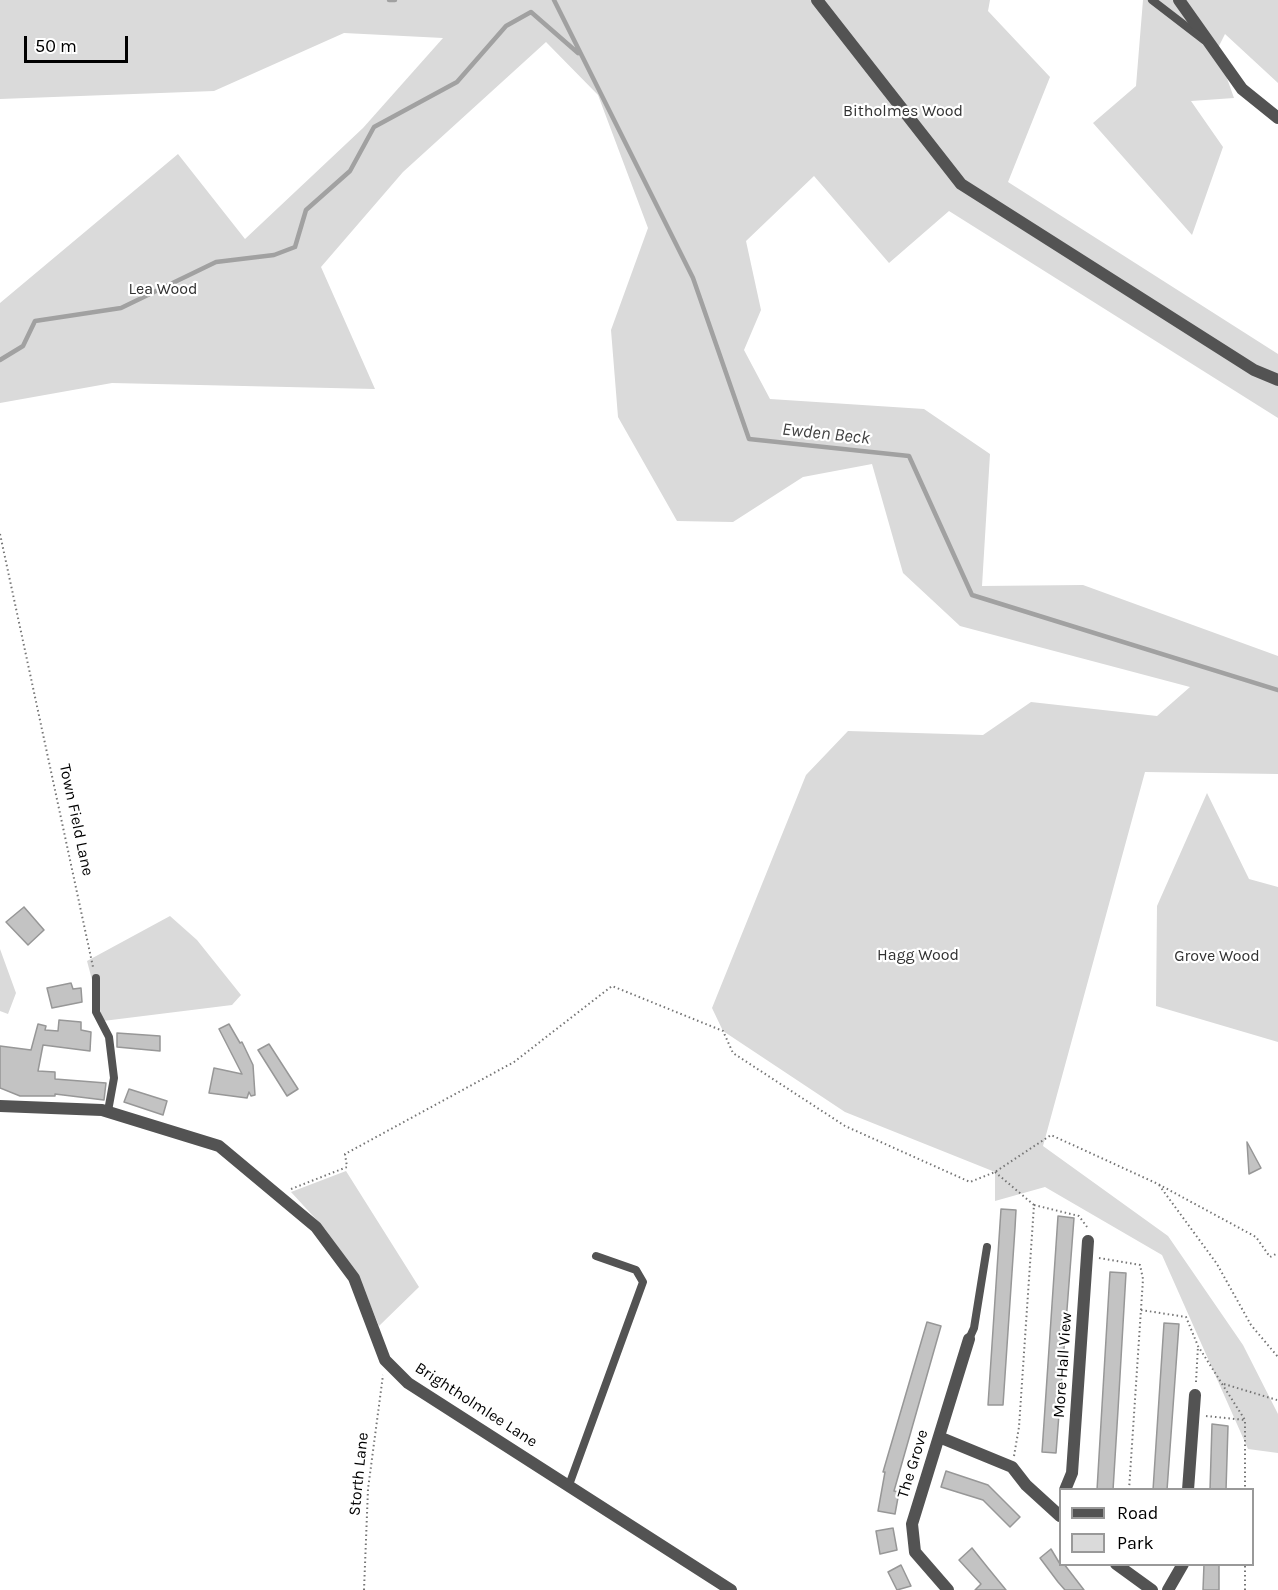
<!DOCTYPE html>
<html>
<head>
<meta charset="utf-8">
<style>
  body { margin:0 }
  #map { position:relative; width:1278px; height:1590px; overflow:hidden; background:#fff; font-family:Karla,sans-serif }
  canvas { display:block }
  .legend { position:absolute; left:1059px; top:1488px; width:195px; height:78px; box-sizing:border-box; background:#fff; border:2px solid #999; margin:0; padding:8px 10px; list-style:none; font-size:18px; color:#000 }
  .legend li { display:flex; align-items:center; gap:12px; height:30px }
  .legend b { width:30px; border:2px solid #999 }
  .scale { position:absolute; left:24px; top:36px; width:104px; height:27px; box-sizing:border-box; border:3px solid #000; border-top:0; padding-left:8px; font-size:18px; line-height:21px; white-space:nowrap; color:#000; -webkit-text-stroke:4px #fff; paint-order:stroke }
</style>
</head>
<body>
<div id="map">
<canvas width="1278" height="1590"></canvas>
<ul class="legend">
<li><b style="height:8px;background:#535353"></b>Road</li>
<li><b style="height:16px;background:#dadada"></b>Park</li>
</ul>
<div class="scale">50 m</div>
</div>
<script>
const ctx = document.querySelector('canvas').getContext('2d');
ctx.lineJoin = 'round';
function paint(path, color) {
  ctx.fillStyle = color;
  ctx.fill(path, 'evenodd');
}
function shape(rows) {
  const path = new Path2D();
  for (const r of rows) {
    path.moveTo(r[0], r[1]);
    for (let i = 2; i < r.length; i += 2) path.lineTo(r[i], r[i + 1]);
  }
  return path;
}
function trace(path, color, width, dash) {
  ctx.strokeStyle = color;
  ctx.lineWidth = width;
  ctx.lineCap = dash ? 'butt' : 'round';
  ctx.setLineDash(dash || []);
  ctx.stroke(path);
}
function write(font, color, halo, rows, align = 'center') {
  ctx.font = font + ' Karla,sans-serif';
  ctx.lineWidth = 4.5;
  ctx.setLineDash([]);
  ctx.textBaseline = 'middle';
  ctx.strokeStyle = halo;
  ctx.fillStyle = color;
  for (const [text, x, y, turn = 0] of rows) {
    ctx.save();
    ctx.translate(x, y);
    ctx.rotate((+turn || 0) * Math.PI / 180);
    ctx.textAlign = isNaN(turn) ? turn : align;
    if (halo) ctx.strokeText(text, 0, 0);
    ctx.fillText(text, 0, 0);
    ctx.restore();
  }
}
const green = shape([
  [0,0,990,0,988,11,1050,77,1008,182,1278,354,1278,418,949,211,889,263,814,176,746,241,761,310,744,350,770,399,924,409,990,454,982,586,1083,585,1278,656,1278,774,1145,772,1043,1146,1168,1236,1243,1345,1278,1414,1278,1453,1248,1449,1162,1255,1045,1187,995,1201,995,1172,845,1112,723,1031,712,1008,806,775,848,731,983,735,1031,702,1157,716,1190,687,960,626,903,573,872,464,803,477,733,522,677,521,618,417,611,330,648,228,598,95,546,42,403,172,321,267,375,389,112,383,0,403,0,303,178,154,245,239,363,128,443,38,344,33,214,91,0,99],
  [1143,0,1278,0,1278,83,1225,34,1217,50,1234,98,1191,101,1223,147,1192,235,1093,123,1136,86],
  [1207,793,1249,879,1278,887,1278,1042,1156,1006,1157,906],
  [170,916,197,940,241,995,232,1005,103,1021,87,961],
  [0,949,16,993,8,1014,0,1011],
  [346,1171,419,1287,379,1326,358,1275,325,1229,291,1192]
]);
const stream = shape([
  [389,0,395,0],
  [554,0,693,278,749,439,909,456,972,595,1278,690],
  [0,360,23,346,35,321,121,308,216,262,274,255,295,247,306,210,350,171,374,127,457,82,506,26,531,12,578,53]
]);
const building = shape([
  [24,907,44,930,28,945,6,922,24,907],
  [71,983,73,989,81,988,82,1002,52,1008,47,988,71,983],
  [59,1020,81,1022,81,1030,91,1032,90,1051,43,1045,38,1071,55,1072,55,1079,106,1083,104,1100,55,1094,55,1096,20,1096,0,1088,0,1046,31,1050,38,1024,46,1026,45,1030,58,1031,59,1020],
  [229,1024,240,1043,242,1042,253,1065,255,1095,251,1096,249,1092,247,1098,209,1093,214,1068,242,1074,219,1029,229,1024],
  [117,1033,160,1036,160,1051,117,1047,117,1033],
  [269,1044,298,1089,287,1096,258,1050,269,1044],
  [129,1089,167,1101,163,1115,124,1102,129,1089],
  [1247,1142,1261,1168,1249,1174,1247,1142],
  [1001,1209,1016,1210,1015,1228,1003,1405,988,1405,1001,1209],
  [1058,1216,1074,1218,1056,1453,1042,1452,1058,1216],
  [1110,1272,1126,1273,1118,1410,1113,1490,1097,1490,1110,1272],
  [927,1322,941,1326,894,1491,899,1492,895,1514,878,1511,885,1472,883,1472,927,1322],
  [1164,1323,1179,1324,1167,1490,1153,1490,1164,1323],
  [1212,1424,1228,1426,1226,1490,1210,1490,1212,1424],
  [946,1471,988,1485,1020,1517,1010,1527,983,1500,941,1487,946,1471],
  [893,1528,897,1550,880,1554,876,1531,893,1528],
  [972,1548,988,1568,1006,1590,975,1590,981,1584,959,1560,972,1548],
  [1051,1549,1060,1564,1064,1564,1084,1590,1065,1590,1058,1582,1040,1558,1051,1549],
  [1204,1564,1219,1564,1219,1590,1203,1590,1204,1564],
  [901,1565,911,1586,897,1590,888,1572,901,1565]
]);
const path = shape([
  [0,534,93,967],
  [995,1172,1034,1205],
  [1159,1185,1217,1264,1251,1325,1278,1357],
  [291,1189,347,1167,345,1154,514,1062,612,986,723,1031,733,1053,845,1126,970,1182,995,1172,1051,1135,1158,1184,1256,1237,1270,1257,1278,1253],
  [1099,1258,1140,1265,1143,1279,1129,1490],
  [1141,1310,1186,1317,1198,1346,1245,1420,1245,1490],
  [1196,1382,1198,1346],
  [1224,1384,1277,1400],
  [1206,1416,1245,1420],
  [1014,1456,1019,1427,1034,1205,1079,1216,1087,1227],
  [364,1590,368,1489,383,1375],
  [1245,1590,1245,1564]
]);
const service = shape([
  [1152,0,1204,40],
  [96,978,96,1012,109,1037,114,1078,108,1111],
  [969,1339,974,1328,987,1247],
  [569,1485,643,1282,636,1270,596,1256]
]);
const minor = shape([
  [817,0,961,184,1254,370,1278,380],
  [1179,0,1242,89,1278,118],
  [939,1437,1012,1467,1026,1485,1060,1516],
  [1065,1490,1072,1473,1088,1241],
  [1188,1490,1195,1395],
  [1116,1564,1152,1590],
  [948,1590,915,1552,912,1524,969,1339],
  [1168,1590,1183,1564]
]);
const tertiary = shape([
  [0,1106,102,1110,219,1146,316,1227,354,1278,385,1360,408,1383,731,1590]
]);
const parkNames = [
  ["Bitholmes Wood",903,111],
  ["Lea Wood",163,289],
  ["Hagg Wood",918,955],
  ["Grove Wood",1217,956]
];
const streetNames = [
  ["Town Field Lane",76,820,78],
  ["More Hall View",1063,1365,-86],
  ["Brightholmlee Lane",476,1405,33],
  ["The Grove",913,1464,-73],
  ["Storth Lane",359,1474,-84]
];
const waterNames = [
  ["Ewden Beck",826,434,6]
];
paint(green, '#dadada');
trace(stream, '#a1a1a1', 4.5);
paint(building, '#c3c3c3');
trace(building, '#979797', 1.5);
trace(path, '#757575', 2, [1.5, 3]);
trace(service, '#535353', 8);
trace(minor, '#535353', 12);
trace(tertiary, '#535353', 12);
write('16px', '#313131', '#fff', parkNames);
write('16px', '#000', '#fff', streetNames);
write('italic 18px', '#424242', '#fff', waterNames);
</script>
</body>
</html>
